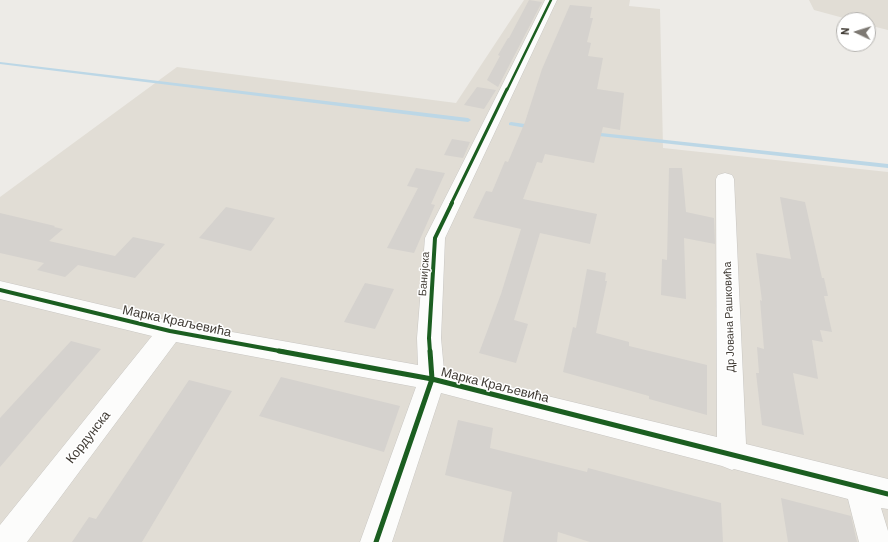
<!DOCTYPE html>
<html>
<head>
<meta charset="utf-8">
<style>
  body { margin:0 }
  #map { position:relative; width:888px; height:542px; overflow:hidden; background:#edebe7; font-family:Barlow,sans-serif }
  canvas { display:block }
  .north { position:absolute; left:836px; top:12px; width:40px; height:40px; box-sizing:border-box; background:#fff; border:1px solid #b3b1ae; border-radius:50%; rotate:274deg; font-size:11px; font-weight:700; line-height:16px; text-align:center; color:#413c35 }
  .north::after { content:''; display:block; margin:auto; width:14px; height:18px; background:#7d7973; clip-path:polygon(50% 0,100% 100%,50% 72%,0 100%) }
</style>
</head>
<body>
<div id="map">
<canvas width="888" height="542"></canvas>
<div class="north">N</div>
</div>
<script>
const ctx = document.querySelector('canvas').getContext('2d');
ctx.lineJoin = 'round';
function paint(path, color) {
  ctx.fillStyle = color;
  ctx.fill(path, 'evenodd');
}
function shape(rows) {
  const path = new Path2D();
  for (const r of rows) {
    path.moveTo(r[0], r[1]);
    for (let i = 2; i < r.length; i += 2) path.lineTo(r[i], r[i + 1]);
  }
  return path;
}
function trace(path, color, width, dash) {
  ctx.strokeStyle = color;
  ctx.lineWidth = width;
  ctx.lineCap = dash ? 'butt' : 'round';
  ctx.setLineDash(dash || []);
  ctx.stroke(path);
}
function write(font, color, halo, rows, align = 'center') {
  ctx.font = font + ' Barlow,sans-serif';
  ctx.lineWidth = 3;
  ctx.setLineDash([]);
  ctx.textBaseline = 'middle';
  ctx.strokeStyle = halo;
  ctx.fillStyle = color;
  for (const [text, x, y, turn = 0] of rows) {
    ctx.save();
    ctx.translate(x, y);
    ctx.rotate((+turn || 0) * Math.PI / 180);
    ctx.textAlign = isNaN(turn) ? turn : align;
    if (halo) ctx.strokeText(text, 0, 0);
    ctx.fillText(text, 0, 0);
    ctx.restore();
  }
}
const residential = shape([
  [524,0,630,0,629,6,660,9,663,148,888,172,888,542,0,542,0,197,177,67,456,103],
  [809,0,888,0,888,30,868,25,868,20,851,20,814,10]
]);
const stream = shape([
  [0,62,468,118,471,120,468,122,0,64,0,62],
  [511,122,532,125,535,127,532,129,509,125,509,123,511,122],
  [592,132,888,164,888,168,590,135,590,133,592,132]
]);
const building = shape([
  [529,0,542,2,498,87,487,80,500,56,498,55,508,38,509,38],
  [570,5,592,7,590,18,593,18,587,42,591,43,588,56,603,58,597,89,624,93,620,130,603,127,594,163,545,154,542,163,537,162,523,199,597,214,590,244,540,233,514,320,528,324,516,363,479,353,501,294,521,229,473,218,486,191,492,192,505,161,508,162,525,122,542,69],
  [477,87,496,90,484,109,464,105],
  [452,139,470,142,463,158,444,155],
  [416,168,445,173,431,204,435,205,414,253,387,248,418,188,407,186],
  [669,168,682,168,686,212,714,218,715,244,684,238,686,299,661,295,662,259,667,260],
  [780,197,805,202,822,278,824,278,828,296,824,296,832,332,820,330,823,342,812,340,818,379,793,373,804,435,762,425,756,373,759,373,757,347,764,349,760,300,762,301,756,253,791,259],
  [226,207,275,218,251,251,199,238],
  [0,213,55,226,54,227,63,229,49,241,115,256,133,237,165,244,135,278,78,265,65,277,37,270,44,263,0,253],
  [587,269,606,273,605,281,607,281,596,333,629,342,629,346,707,365,707,415,649,399,649,396,563,372,573,327,576,328],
  [365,283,394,289,375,329,344,322],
  [71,341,101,349,0,467,0,418],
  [281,377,400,406,384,452,259,416],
  [189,380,232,391,142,542,72,542,89,517,96,519],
  [458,420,493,428,490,448,587,472,588,468,721,503,723,542,590,542,558,532,557,542,503,542,512,492,445,475],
  [781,498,851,516,857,542,788,542]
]);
const minor = shape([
  [545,0,557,0,445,238,441,338,444,371,717,437,716,179,718,175,725,173,732,175,734,179,746,444,888,479,888,509,881,508,888,531,888,542,859,542,848,499,734,469,732,470,722,466,441,393,392,542,360,542,416,387,176,342,27,542,0,542,0,525,152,336,0,299,0,281,170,321,418,365,417,338,425,238,545,0]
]);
const cyclewayFar3 = shape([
  [507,90,551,0]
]);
const cyclewayFar2 = shape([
  [451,204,507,89]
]);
const cyclewayFar1 = shape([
  [0,290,170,331,285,352],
  [430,352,429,338,435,238,452,203]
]);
const cycleway = shape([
  [279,351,432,379,888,494],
  [376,542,432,379,430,351]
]);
const streetNames = [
  ["Банијска",424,274,-86],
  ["Др Јована Рашковића",729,317,-92]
];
const nearStreetnames = [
  ["Марка Краљевића",177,321,12],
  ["Марка Краљевића",495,385,14],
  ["Кордунска",88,437,-52]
];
paint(residential, '#e1ddd5');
paint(stream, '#bcd7e6');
paint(building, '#d5d2ce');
trace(minor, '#c9c7c3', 1);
paint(minor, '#fcfcfb');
trace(cyclewayFar3, '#1b5e20', 2.5);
trace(cyclewayFar2, '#1b5e20', 3);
trace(cyclewayFar1, '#1b5e20', 4);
trace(cycleway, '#1b5e20', 5);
write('11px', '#413c35', '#fff', streetNames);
write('13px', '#413c35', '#fff', nearStreetnames);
</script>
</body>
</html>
